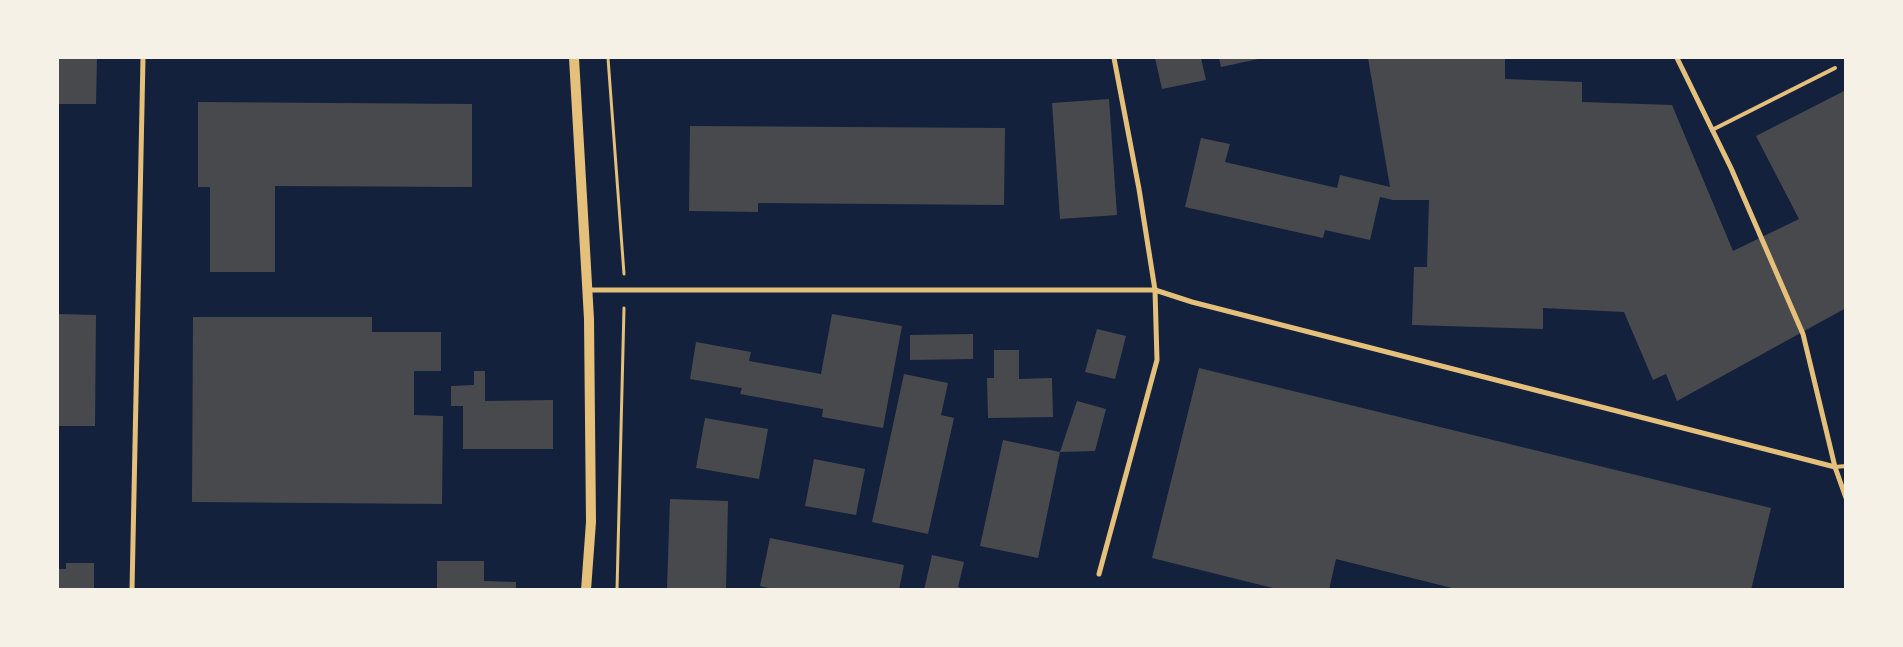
<!DOCTYPE html>
<html>
<head>
<meta charset="utf-8">
<style>
  body { margin:0 }
  #map { position:relative; width:1903px; height:647px; overflow:hidden; background:#14213d; font-family:Poppins,sans-serif }
  canvas { display:block }
  .frame { position:absolute; inset:0; border:59px solid #f6f1e7; pointer-events:none }
</style>
</head>
<body>
<div id="map">
<canvas width="1903" height="647"></canvas>
<div class="frame"></div>
</div>
<script>
const ctx = document.querySelector('canvas').getContext('2d');
ctx.lineJoin = 'round';
function paint(path, color) {
  ctx.fillStyle = color;
  ctx.fill(path, 'evenodd');
}
function shape(rows) {
  const path = new Path2D();
  for (const r of rows) {
    path.moveTo(r[0], r[1]);
    for (let i = 2; i < r.length; i += 2) path.lineTo(r[i], r[i + 1]);
  }
  return path;
}
function trace(path, color, width, dash) {
  ctx.strokeStyle = color;
  ctx.lineWidth = width;
  ctx.lineCap = dash ? 'butt' : 'round';
  ctx.setLineDash(dash || []);
  ctx.stroke(path);
}
const building = shape([
  [58,58,97,58,96,104,58,104],
  [1155,58,1201,58,1206,80,1162,89],
  [1219,58,1263,58,1221,67],
  [1368,58,1505,58,1505,79,1582,82,1582,102,1672,105,1733,251,1799,219,1756,136,1846,90,1846,308,1677,401,1666,374,1653,380,1624,312,1543,308,1543,329,1412,325,1414,267,1427,267,1429,200,1393,200,1380,197,1370,240,1325,230,1323,238,1185,207,1201,138,1230,144,1225,162,1337,188,1340,175,1390,187],
  [1109,99,1117,215,1060,219,1052,103],
  [198,102,472,104,472,187,275,186,275,272,210,272,210,187,198,187],
  [690,126,1005,128,1004,205,758,203,758,212,689,211],
  [58,314,96,315,95,426,58,426],
  [832,314,902,326,883,428,822,417,823,409,740,394,742,388,690,379,696,342,751,352,749,361,821,374],
  [193,317,372,317,372,332,441,332,441,371,414,371,414,415,443,416,442,504,192,502],
  [1097,329,1126,336,1115,379,1085,372],
  [973,334,973,359,910,360,910,335],
  [994,350,1019,350,1019,379,1052,378,1053,417,988,418,987,378,994,378],
  [1199,368,1771,508,1751,590,1460,590,1336,559,1329,590,1281,590,1152,558],
  [474,371,485,371,485,401,553,400,553,449,463,449,463,406,451,406,451,386,474,385],
  [904,374,948,383,941,415,954,418,928,534,872,522],
  [1077,401,1106,409,1095,451,1060,452],
  [705,418,768,429,759,479,696,468],
  [1003,440,1060,452,1038,558,980,546],
  [814,459,865,469,856,515,805,506],
  [670,499,728,501,726,590,667,588],
  [770,538,904,565,899,590,778,590,760,586],
  [932,555,964,562,958,587,966,590,924,590],
  [437,561,484,561,484,581,516,582,516,590,437,590],
  [66,563,94,563,94,590,58,590,58,569,66,569]
]);
const path = shape([
  [608,58,624,274],
  [617,590,624,308]
]);
const service = shape([
  [1712,130,1835,68],
  [1835,467,1846,466]
]);
const minor = shape([
  [1677,58,1731,168,1803,334,1835,467,1846,498],
  [587,290,1155,290,1192,302,1835,467],
  [1099,574,1157,360,1155,290,1139,189,1114,58],
  [132,590,143,58]
]);
const secondary = shape([
  [574,58,589,319,591,522,586,590]
]);
paint(building, '#48494c');
trace(path, '#e5c07b', 3);
trace(service, '#e5c07b', 4);
trace(minor, '#e5c07b', 5);
trace(secondary, '#e5c07b', 10);
</script>
</body>
</html>
